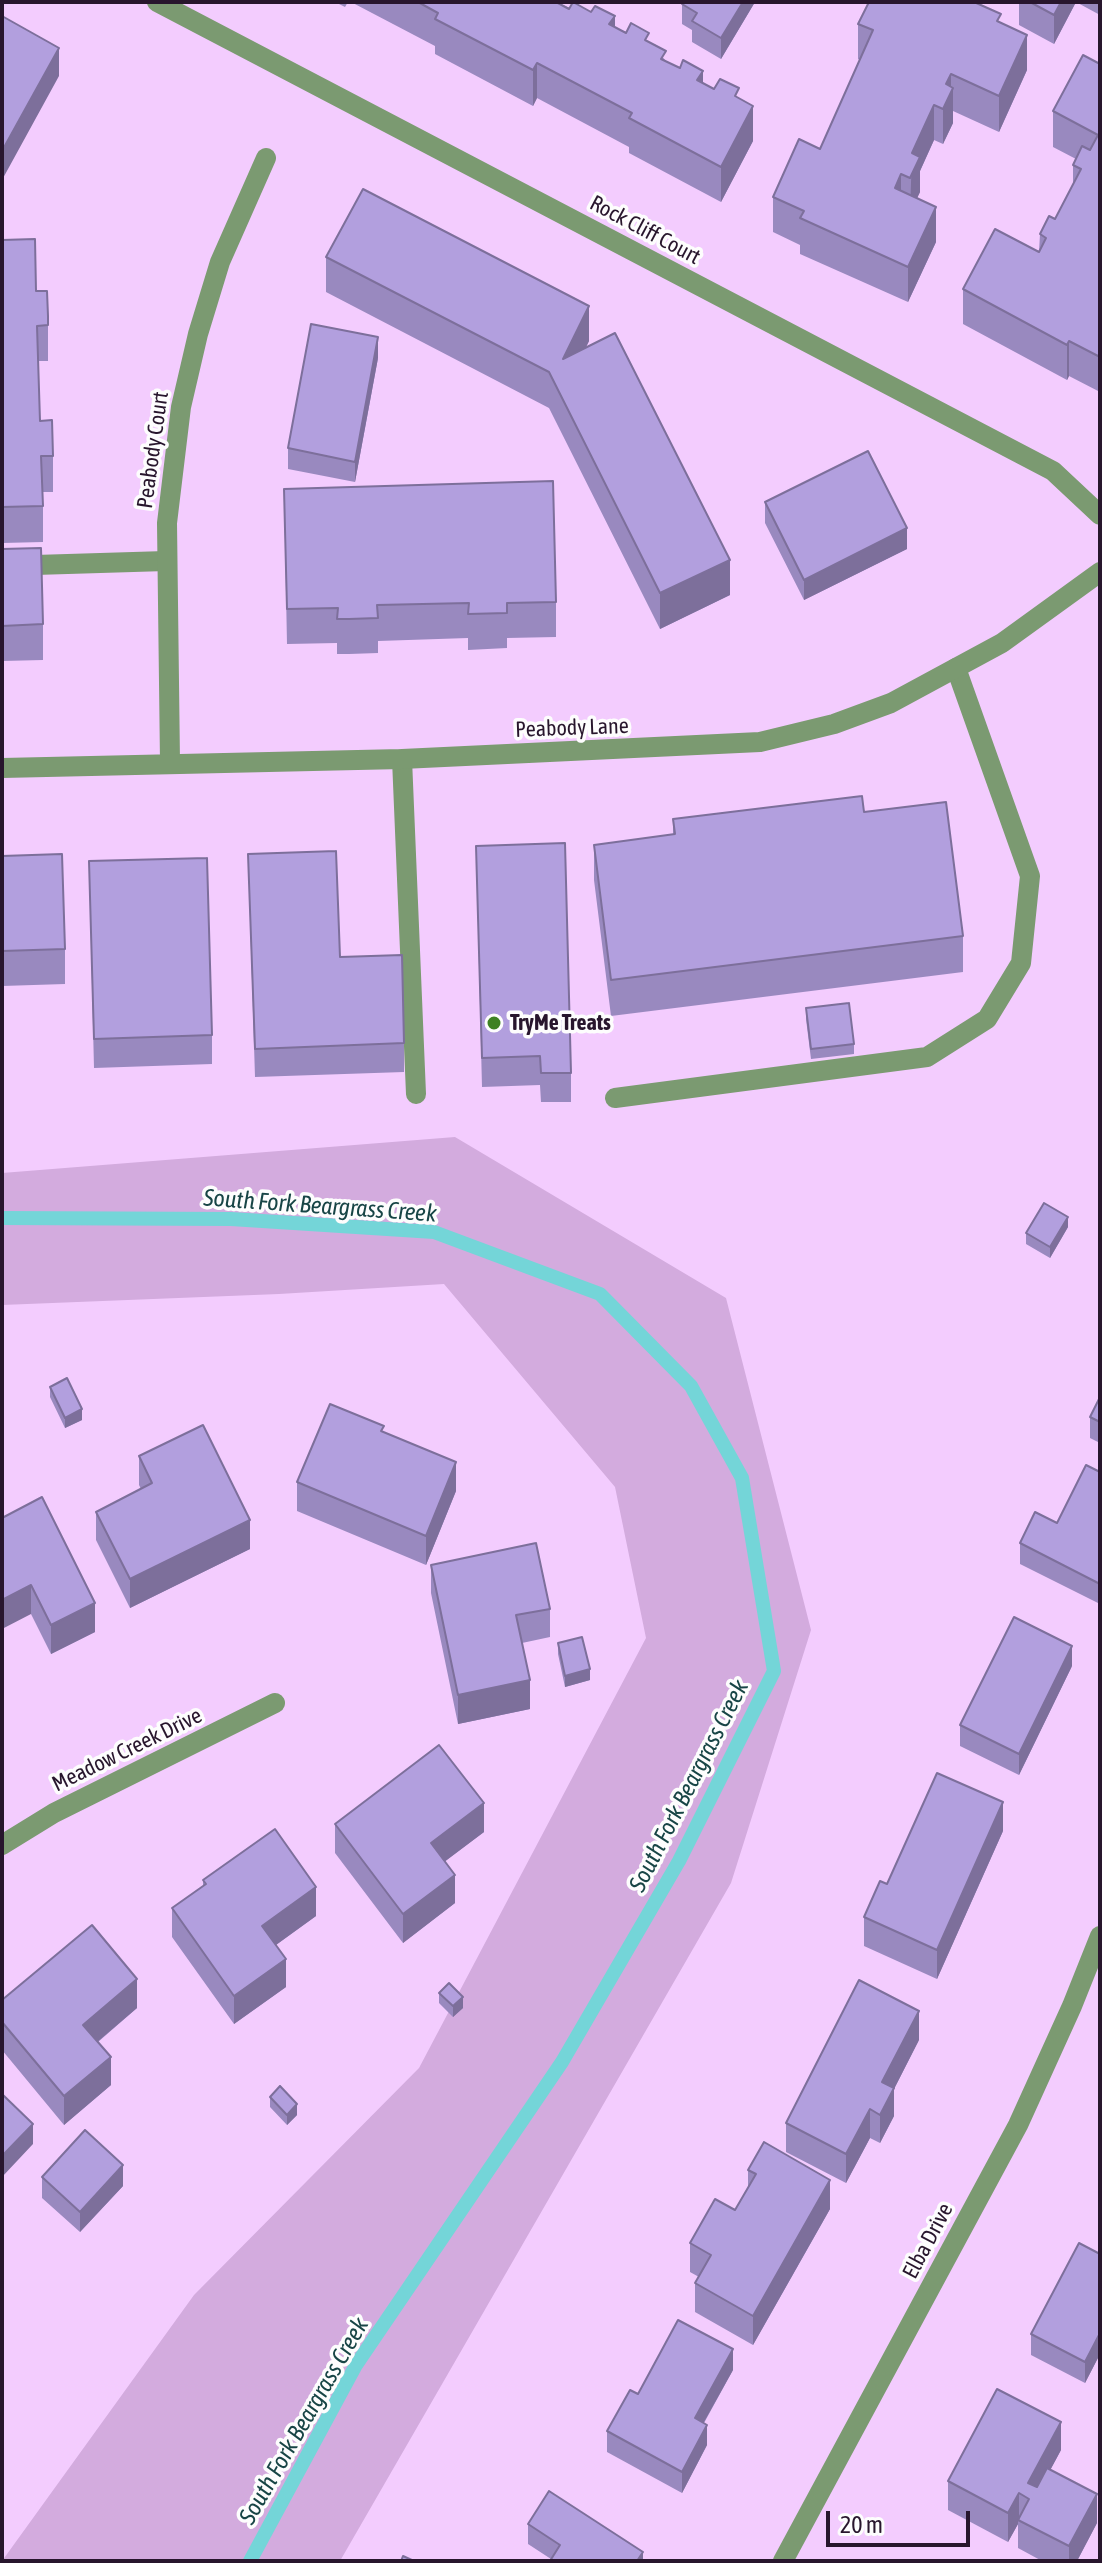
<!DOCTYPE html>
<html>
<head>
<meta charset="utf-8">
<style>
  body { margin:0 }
  #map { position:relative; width:1102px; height:2563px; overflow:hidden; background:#f3ccfe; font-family:"Asap Condensed",sans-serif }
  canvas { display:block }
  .frame { position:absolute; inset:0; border:4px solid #28162d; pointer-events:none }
  .scale { position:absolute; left:826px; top:2511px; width:144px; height:36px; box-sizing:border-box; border:4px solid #28162d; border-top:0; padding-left:10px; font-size:24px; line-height:28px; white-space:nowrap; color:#28162d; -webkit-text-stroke:6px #fdfdfd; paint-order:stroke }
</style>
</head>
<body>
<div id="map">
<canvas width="1102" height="2563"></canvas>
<div class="frame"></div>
<div class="scale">20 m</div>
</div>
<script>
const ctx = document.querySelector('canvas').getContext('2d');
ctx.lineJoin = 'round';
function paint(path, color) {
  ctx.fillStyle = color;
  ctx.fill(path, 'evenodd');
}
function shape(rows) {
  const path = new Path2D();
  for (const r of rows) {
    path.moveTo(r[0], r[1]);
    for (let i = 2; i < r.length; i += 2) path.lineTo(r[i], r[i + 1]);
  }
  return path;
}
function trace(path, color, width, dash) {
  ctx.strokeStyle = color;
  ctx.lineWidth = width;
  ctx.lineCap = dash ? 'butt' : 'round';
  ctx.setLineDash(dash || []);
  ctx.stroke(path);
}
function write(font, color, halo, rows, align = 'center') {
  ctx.font = font + ' "Asap Condensed",sans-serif';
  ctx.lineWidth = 7;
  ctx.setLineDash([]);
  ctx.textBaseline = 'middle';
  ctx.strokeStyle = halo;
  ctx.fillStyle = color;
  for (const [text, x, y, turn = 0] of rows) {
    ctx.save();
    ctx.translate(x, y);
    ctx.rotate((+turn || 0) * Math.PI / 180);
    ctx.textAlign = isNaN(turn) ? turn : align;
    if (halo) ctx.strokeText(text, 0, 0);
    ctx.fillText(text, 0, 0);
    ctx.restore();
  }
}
const green = shape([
  [455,1137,726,1298,811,1630,731,1883,340,2561,2,2561,194,2295,419,2068,646,1638,615,1487,444,1284,279,1294,2,1305,2,1173]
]);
const stream = shape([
  [2,1218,231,1219,434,1232,600,1294,691,1386,742,1478,774,1671,679,1861,562,2062,356,2365,250,2561]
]);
const service = shape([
  [2,566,166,561],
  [402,759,416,1094],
  [615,1098,927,1057,987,1019,1021,963,1030,876,956,668]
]);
const minor = shape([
  [157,2,1053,471,1100,515],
  [170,762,167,523,181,407,198,334,220,262,266,158],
  [2,768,402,759,760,742,834,724,891,703,1002,643,1100,572],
  [2,1845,54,1813,275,1703],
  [783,2561,1018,2125,1072,2006,1100,1936]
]);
const wall = shape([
  [335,2,348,2,345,7],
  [351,2,556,2,649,42,666,61,714,89,739,98,753,141,721,202,629,153,629,147,537,98,533,106,435,54,435,46],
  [755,2,721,59,692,42,692,30,682,24,682,4],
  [1019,2,1100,2,1100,15,1076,2,1054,44,1019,25],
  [1001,23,1027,70,999,132,953,111,953,123,943,144,934,140,920,171,920,192,917,198,936,242,908,302,800,254,800,245,773,232,773,197,820,149,860,60,858,59,858,24],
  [1100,64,1100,392,1069,376,1067,380,963,324,963,289,1039,252,1040,234,1055,219,1073,185,1073,165,1076,159,1053,147,1053,111],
  [2,240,36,291,48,316,48,361,38,361,40,421,53,456,53,492,43,492,43,542,2,543],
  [326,257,589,341,586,347,730,595,660,629,549,408,326,292],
  [378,358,355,482,288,469,288,448],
  [284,489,556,602,556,637,507,638,507,648,468,650,468,638,378,641,378,653,349,654,337,654,337,643,287,644],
  [765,502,907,549,804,600,765,523],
  [2,549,43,624,43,660,2,661],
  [864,812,963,936,963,972,611,1016,594,880,594,845,673,835,673,819],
  [476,846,571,1073,571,1102,541,1102,540,1085,482,1087],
  [248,854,340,957,404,1043,404,1072,255,1077],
  [2,856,65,949,65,984,2,986],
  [89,861,212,1035,212,1064,94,1068],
  [806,1008,854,1044,854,1054,811,1059,806,1019],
  [1068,1227,1050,1258,1026,1244,1026,1233],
  [50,1387,82,1420,65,1428,50,1397],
  [1100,1397,1100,1443,1090,1438,1090,1417],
  [384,1432,456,1491,426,1565,297,1511,297,1482],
  [139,1456,250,1549,130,1608,96,1540,96,1512,141,1489,139,1485],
  [1100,1472,1100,1604,1020,1564,1020,1543,1057,1523],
  [2,1518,95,1632,51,1654,31,1614],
  [431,1565,550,1609,550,1637,522,1643,530,1709,458,1724,431,1593],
  [558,1643,590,1680,565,1687,558,1654],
  [1072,1666,1019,1775,960,1746,960,1725],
  [335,1824,484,1832,445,1861,455,1903,403,1943,335,1853],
  [1003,1831,937,1979,864,1946,864,1917,887,1884],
  [203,1880,316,1916,276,1945,286,1987,234,2024,172,1937,172,1908,203,1886],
  [439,1993,463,2008,453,2017,439,2003],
  [2,2000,137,2008,98,2042,111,2085,64,2125,2,2050],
  [919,2040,894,2089,894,2116,880,2143,870,2138,846,2183,786,2152,786,2123],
  [270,2097,297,2115,287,2125,270,2107],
  [748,2170,830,2209,753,2345,695,2312,695,2283,699,2277,690,2272,690,2243,735,2210,748,2187],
  [42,2177,123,2186,80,2232,42,2198],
  [1100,2254,1100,2354,1085,2383,1031,2355,1031,2334],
  [733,2370,704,2423,707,2445,682,2493,607,2452,607,2431,638,2394],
  [1100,2422,1100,2448,1098,2447,1098,2427],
  [1061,2450,1050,2470,1097,2523,1077,2561,1042,2561,1018,2548,1018,2524,1008,2542,948,2510,948,2481],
  [528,2524,643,2561,551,2559,528,2544]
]);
const shadedWall = shape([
  [743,2,755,2,721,59,721,38],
  [1061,2,1076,2,1054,44,1054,15],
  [615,16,615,51,609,24],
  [1027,35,1027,70,999,132,999,96],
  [59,48,59,76,2,180,2,151],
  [537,63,537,98,533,106,533,70],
  [703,71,703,106,697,80],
  [951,74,951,93,953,88,953,123,943,144,943,109,946,84],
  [934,105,934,140,920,171,920,192,910,213,912,153],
  [753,106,753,141,721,202,721,167],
  [901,174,901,209,895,188],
  [936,207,936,242,908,302,908,267],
  [589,306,589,341,563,394,563,359],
  [378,337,378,358,355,482,355,462],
  [1069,341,1069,376,1067,380,1067,345],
  [907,528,907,549,804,600,804,580],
  [730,560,730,595,660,629,660,593],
  [1068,1217,1068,1227,1050,1258,1050,1247],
  [82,1409,82,1420,65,1428,65,1418],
  [456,1462,456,1491,426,1565,426,1536],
  [250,1520,250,1549,130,1608,130,1579],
  [31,1585,31,1614,2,1629,2,1600],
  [95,1603,95,1632,51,1654,51,1625],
  [1072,1646,1072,1666,1019,1775,1019,1754],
  [590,1669,590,1680,565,1687,565,1676],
  [530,1680,530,1709,458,1724,458,1695],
  [1003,1802,1003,1831,937,1979,937,1950],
  [484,1803,484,1832,431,1872,431,1843],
  [455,1875,455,1903,403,1943,403,1914],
  [316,1887,316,1916,262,1955,262,1926],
  [286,1959,286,1987,234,2024,234,1996],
  [137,1979,137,2008,83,2054,83,2025],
  [463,1997,463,2008,453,2017,453,2006],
  [919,2011,919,2040,894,2089,894,2116,880,2143,880,2115,882,2082],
  [111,2057,111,2085,64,2125,64,2096],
  [297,2104,297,2115,287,2125,287,2115],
  [870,2109,870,2138,846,2183,846,2154],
  [33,2124,33,2144,2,2177,2,2156],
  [123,2165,123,2186,80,2232,80,2212],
  [830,2180,830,2209,753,2345,753,2316],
  [1100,2333,1100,2354,1085,2383,1085,2362],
  [733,2349,733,2370,695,2438,695,2418],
  [1061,2422,1061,2450,1029,2510,1028,2483],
  [707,2425,707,2445,682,2493,682,2472],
  [1019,2493,1019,2520,1018,2520,1018,2524,1008,2542,1008,2513],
  [1097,2494,1097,2523,1077,2561,1069,2561,1069,2546],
  [643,2552,643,2561,637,2561]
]);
const building = shape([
  [418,2,556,2,569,9,573,2,591,12,595,6,615,16,609,24,626,33,631,23,649,33,645,40,666,51,661,59,680,68,683,60,703,71,697,80,714,89,720,79,739,88,735,96,753,106,721,167,629,118,632,113,537,63,533,70,435,19,438,13,418,2],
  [683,2,743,2,721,38,692,21,697,13,682,4,683,2],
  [869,2,974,2,1001,14,997,21,1027,35,999,96,951,74,946,84,953,88,943,109,934,105,912,153,920,157,910,178,901,174,895,188,936,207,908,267,800,218,804,211,773,197,799,139,820,149,873,30,858,24,869,2],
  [1030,2,1061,2,1054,15,1030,2],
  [2,16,59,48,2,151,2,16],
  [1083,55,1100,64,1100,357,1069,341,1067,345,963,289,995,229,1039,252,1046,238,1040,234,1049,216,1055,219,1081,169,1073,165,1082,146,1090,150,1098,135,1053,111,1083,55],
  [363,189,589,306,563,359,615,333,730,560,660,593,549,372,326,257,363,189],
  [35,239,36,291,47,291,48,316,48,325,37,326,40,421,52,420,53,456,41,456,43,506,2,507,2,240,35,239],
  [311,324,378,337,355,462,288,448,311,324],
  [868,451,907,528,804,580,765,502,868,451],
  [553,481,556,602,507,603,507,613,468,614,469,603,377,605,378,618,349,619,337,619,338,608,287,609,284,489,553,481],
  [41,548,43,624,2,626,2,549,41,548],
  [862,796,864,812,946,802,963,936,611,980,594,845,675,834,673,819,862,796],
  [565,843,571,1073,541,1073,540,1056,482,1058,476,846,565,843],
  [336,851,340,957,402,955,404,1043,255,1049,248,854,336,851],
  [62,854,65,949,2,951,2,856,62,854],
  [207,858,212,1035,94,1039,89,861,207,858],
  [849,1003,854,1044,811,1049,806,1008,849,1003],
  [1044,1203,1068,1217,1050,1247,1026,1233,1044,1203],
  [67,1378,82,1409,65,1418,50,1387,67,1378],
  [1100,1397,1100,1422,1090,1417,1100,1397],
  [330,1404,384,1426,381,1431,456,1462,426,1536,297,1482,330,1404],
  [203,1425,250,1520,130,1579,96,1512,152,1483,139,1456,203,1425],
  [1086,1465,1100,1472,1100,1584,1020,1543,1035,1512,1057,1523,1086,1465],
  [42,1497,95,1603,51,1625,31,1585,2,1600,2,1518,42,1497],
  [536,1543,550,1609,516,1615,530,1680,458,1695,431,1565,536,1543],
  [1014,1617,1072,1646,1019,1754,960,1725,1014,1617],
  [582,1637,590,1669,565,1676,558,1643,582,1637],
  [439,1745,484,1803,431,1843,455,1875,403,1914,335,1824,439,1745],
  [937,1773,1003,1802,937,1950,864,1917,880,1881,887,1884,937,1773],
  [275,1829,316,1887,262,1926,286,1959,234,1996,172,1908,206,1884,203,1880,275,1829],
  [92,1925,137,1979,83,2025,111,2057,64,2096,2,2022,2,2000,92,1925],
  [859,1980,919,2011,882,2082,894,2088,880,2115,870,2109,846,2154,786,2123,859,1980],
  [449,1983,463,1997,453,2006,439,1993,449,1983],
  [280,2086,297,2104,287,2115,270,2097,280,2086],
  [2,2094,33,2124,2,2156,2,2094],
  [85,2130,123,2165,80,2212,42,2177,85,2130],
  [764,2142,830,2180,753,2316,695,2283,711,2255,690,2243,715,2199,735,2210,756,2174,748,2170,764,2142],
  [1079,2243,1100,2254,1100,2333,1085,2362,1031,2334,1079,2243],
  [678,2320,733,2349,695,2418,707,2425,682,2472,607,2431,630,2390,638,2394,678,2320],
  [997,2389,1061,2422,1028,2483,1037,2487,1047,2468,1097,2494,1069,2546,1018,2520,1029,2499,1019,2493,1008,2513,948,2481,997,2389],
  [549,2491,643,2552,637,2561,550,2561,560,2545,528,2524,549,2491],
  [403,2556,414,2561,401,2561,403,2556]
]);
const markers = [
  [494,1023,8,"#3e8123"]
];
const streetNames = [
  ["Rock Cliff Court",645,230,28],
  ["Peabody Court",153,450,-82],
  ["Peabody Lane",572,728,-2],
  ["Meadow Creek Drive",127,1750,-26],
  ["Elba Drive",928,2241,-62]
];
const poiNames = [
  ["TryMe Treats",510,1023]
];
const waterNames = [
  ["South Fork Beargrass Creek",320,1206,4],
  ["South Fork Beargrass Creek",689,1786,-63],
  ["South Fork Beargrass Creek",304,2421,-60]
];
paint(green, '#d3abde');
trace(stream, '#74d5d8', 14);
trace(service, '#7b9a71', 20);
trace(minor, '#7b9a71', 20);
paint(wall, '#9989bf');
paint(shadedWall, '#7d6f9b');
paint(building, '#b29fde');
trace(building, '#7d6f9b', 2);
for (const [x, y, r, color] of markers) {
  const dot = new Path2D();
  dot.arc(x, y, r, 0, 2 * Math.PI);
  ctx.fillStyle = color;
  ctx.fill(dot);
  trace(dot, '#fdfdfd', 3);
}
write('22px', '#28162d', '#fdfdfd', streetNames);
write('bold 22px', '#28162d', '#fdfdfd', poiNames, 'left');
write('italic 24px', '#184546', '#fdfdfd', waterNames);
</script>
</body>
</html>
